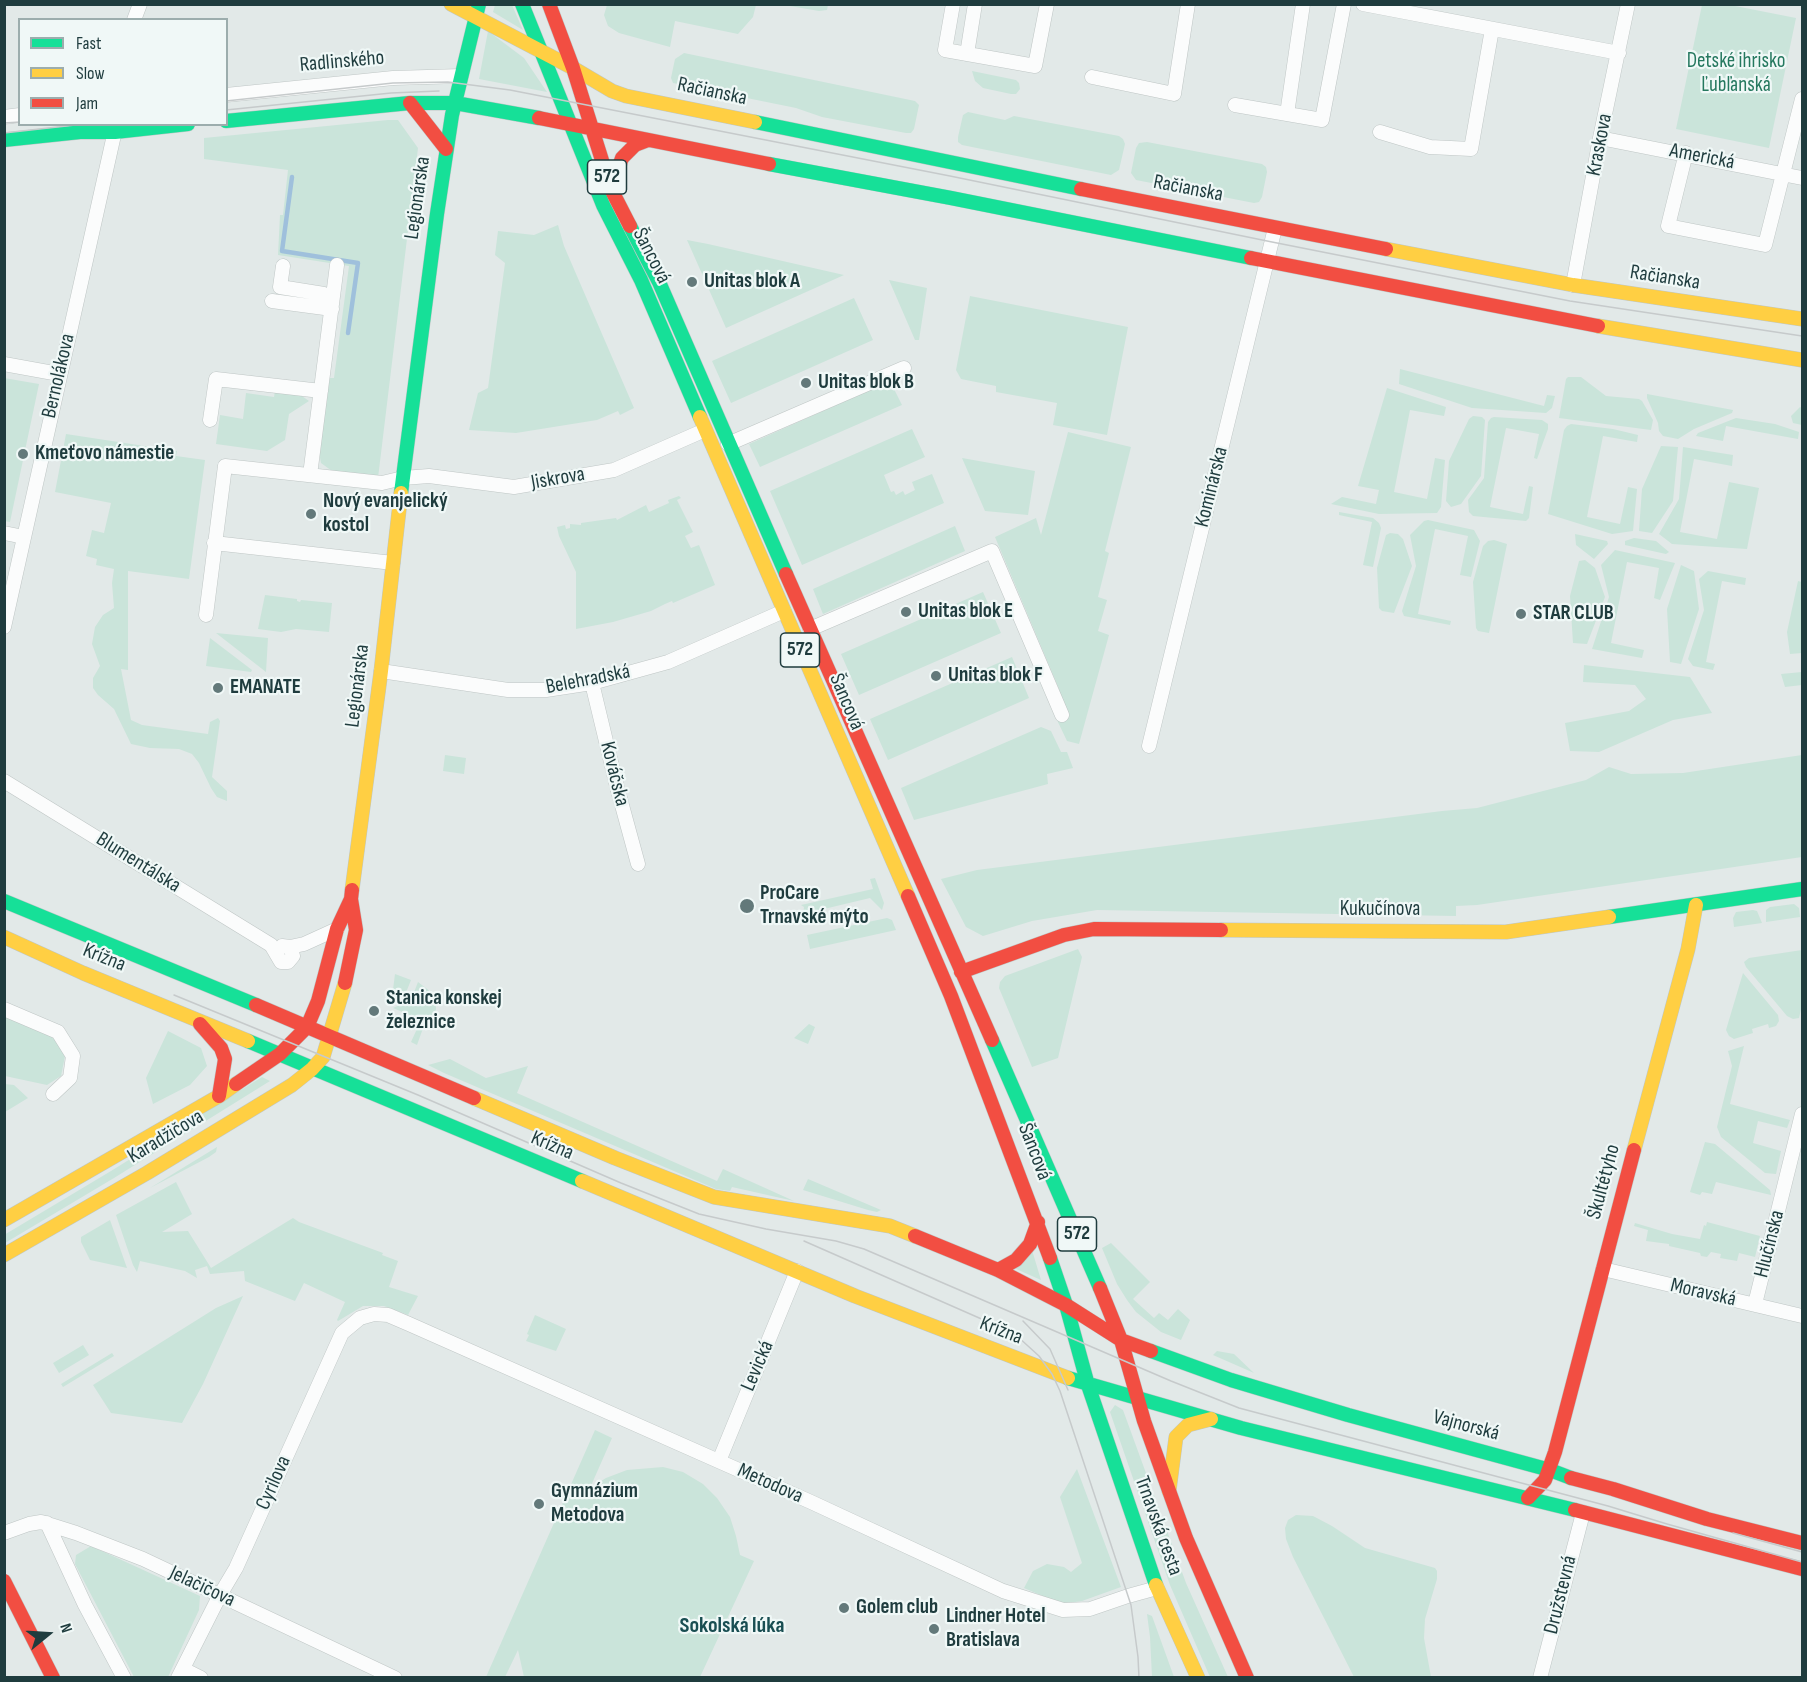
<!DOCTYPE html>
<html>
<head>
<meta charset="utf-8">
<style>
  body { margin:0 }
  #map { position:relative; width:1807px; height:1682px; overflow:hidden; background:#e2e9e8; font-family:"Sofia Sans Condensed",sans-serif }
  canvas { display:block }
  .frame { position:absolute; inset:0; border:6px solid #1f3c3e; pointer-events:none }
  .legend { position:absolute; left:18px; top:18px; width:210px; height:108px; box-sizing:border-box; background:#f0f8f7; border:2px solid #9cadad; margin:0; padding:8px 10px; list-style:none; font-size:18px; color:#1f3c3e }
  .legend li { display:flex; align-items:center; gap:12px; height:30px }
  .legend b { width:30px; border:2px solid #9cadad }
  .north { position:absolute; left:18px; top:1604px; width:60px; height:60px; -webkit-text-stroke:4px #f0f8f7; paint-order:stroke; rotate:72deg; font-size:16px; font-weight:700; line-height:24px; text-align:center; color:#1f3c3e }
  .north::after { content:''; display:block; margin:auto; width:21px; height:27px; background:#1f3c3e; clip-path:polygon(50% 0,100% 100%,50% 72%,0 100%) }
</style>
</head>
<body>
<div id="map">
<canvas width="1807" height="1682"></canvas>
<div class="frame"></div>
<ul class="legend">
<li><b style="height:8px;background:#16e098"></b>Fast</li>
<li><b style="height:8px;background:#ffcf43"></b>Slow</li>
<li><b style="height:8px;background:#f24e42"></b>Jam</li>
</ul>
<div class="north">N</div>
</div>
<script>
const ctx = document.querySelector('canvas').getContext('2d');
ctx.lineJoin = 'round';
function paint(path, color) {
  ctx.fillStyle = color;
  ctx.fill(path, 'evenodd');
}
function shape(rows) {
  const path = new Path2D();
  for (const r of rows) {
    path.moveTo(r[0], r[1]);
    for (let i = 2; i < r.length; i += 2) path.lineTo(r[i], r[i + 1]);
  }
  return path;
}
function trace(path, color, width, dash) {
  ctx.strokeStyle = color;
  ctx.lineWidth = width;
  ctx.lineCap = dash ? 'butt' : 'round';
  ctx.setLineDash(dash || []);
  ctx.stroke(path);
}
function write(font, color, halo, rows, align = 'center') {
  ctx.font = font + ' "Sofia Sans Condensed",sans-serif';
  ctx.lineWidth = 4.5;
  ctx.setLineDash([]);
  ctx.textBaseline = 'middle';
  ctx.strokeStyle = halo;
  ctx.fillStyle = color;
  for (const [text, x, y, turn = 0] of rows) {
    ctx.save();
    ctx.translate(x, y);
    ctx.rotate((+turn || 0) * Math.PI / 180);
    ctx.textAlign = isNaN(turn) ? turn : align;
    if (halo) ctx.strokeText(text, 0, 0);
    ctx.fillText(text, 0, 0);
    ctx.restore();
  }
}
const green = shape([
  [495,5,512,5,523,30,493,12],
  [607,5,607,4,756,5,753,17,738,34,675,21,670,47,619,33,608,26,604,15],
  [784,5,828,5,827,10,819,11],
  [1702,5,1730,5,1796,18,1769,148,1676,129],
  [488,31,524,58,547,92,479,79],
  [684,53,915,101,919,105,914,129,911,133,906,133,822,117,796,108,673,83,671,78,675,59],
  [972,71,1016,80,1019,83,1020,89,1016,94,1011,94,983,88,975,81],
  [968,112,1005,120,1014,116,1119,136,1123,139,1125,144,1119,170,1111,175,962,145,958,142,958,137,963,115],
  [388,120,398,120,418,148,378,478,332,471,321,463,319,452,329,378,334,378,349,266,278,255,280,215,283,215,288,170,204,159,204,138],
  [1147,142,1262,164,1266,167,1267,172,1262,197,1259,202,1254,203,1136,180,1131,173,1136,148,1139,143],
  [558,225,564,246,634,408,620,415,618,411,597,420,516,433,469,430,478,393,488,388,505,263,495,255,498,231,534,235],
  [687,240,708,244,844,275,726,328],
  [889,280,927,288,919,340,915,340],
  [970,296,1128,327,1107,435,1053,425,1057,403,996,392,996,386,961,379,956,370],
  [854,298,873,340,731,403,712,361],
  [1400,369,1544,406,1547,395,1555,396,1552,408,1546,413,1472,408,1399,384],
  [1568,377,1581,377,1606,396,1639,399,1642,401,1653,420,1651,430,1559,418,1566,379],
  [4,378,39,384,10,522,4,521],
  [890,381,902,405,760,467,749,444],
  [1387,388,1446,407,1444,416,1410,410,1394,492,1427,499,1435,458,1445,460,1441,507,1437,513,1379,514,1331,504,1342,497,1376,504,1379,490,1358,486],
  [275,391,299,394,309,401,289,414,285,440,267,451,216,444,220,415,243,419,246,393,274,397],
  [1647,394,1733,410,1732,413,1694,429,1678,439,1663,436,1659,431,1658,423,1647,398],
  [1800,407,1802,408,1802,425,1793,423,1791,416],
  [1473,416,1482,417,1485,420,1481,476,1461,504,1451,507,1446,501,1449,461,1469,419],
  [1494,417,1542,420,1548,424,1548,429,1537,459,1534,458,1539,434,1506,428,1490,507,1523,514,1529,486,1533,487,1529,518,1526,521,1473,516,1469,512,1468,500,1484,478,1488,422,1491,418],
  [1736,418,1775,424,1799,432,1798,439,1726,426,1723,441,1696,436,1698,433],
  [1571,424,1613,429,1638,435,1637,442,1603,436,1587,517,1620,524,1628,487,1637,489,1633,531,1612,534,1548,514,1564,430,1567,426],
  [912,429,925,457,884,475,891,492,894,491,896,495,903,491,905,495,915,490,912,482,932,474,944,503,802,565,770,491],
  [1068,432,1131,447,1105,551,1109,553,1098,597,1107,600,1098,631,1109,635,1079,744,1067,741,1057,720,1064,716,1059,689,995,537,1036,518,1041,535],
  [66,434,177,451,176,456,205,460,189,579,128,571,128,670,121,669,131,720,142,725,208,734,210,722,218,718,220,721,212,777,227,791,227,801,217,797,211,788,199,763,192,754,179,749,150,748,131,744,114,709,98,695,93,688,93,678,100,666,92,644,95,627,103,615,114,608,112,583,114,569,96,565,97,559,86,556,92,530,104,533,111,503,55,492],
  [1661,446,1678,447,1673,501,1652,533,1639,531,1642,489],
  [1683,447,1733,455,1732,466,1694,459,1680,532,1717,539,1729,482,1759,488,1747,549,1672,544,1659,534,1679,499],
  [962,458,1035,471,1028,515,985,511],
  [679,496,681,498,677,500,693,532,685,536,691,548,699,545,715,585,673,603,672,601,665,604,651,611,613,622,576,629,576,572,559,536,557,527,565,525,566,529,570,528,570,524,581,525,581,523,616,518,617,520,646,505,649,512,669,503,668,500],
  [1339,512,1373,518,1379,523,1381,528,1373,567,1363,565,1372,522,1339,515],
  [1428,520,1474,530,1480,541,1471,577,1460,575,1468,536,1435,529,1418,614,1451,621,1450,625,1404,616,1402,611,1416,566,1410,535,1424,521],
  [955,526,965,551,823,614,813,589],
  [1390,533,1398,534,1403,539,1412,566,1394,613,1382,611,1379,608,1377,568,1386,535],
  [1575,534,1607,541,1608,544,1594,559,1576,545],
  [1634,538,1656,541,1669,552,1666,554,1625,545,1625,541],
  [1494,540,1507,544,1489,633,1478,631,1476,628,1473,582,1483,546,1488,541],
  [1615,550,1675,563,1660,600,1654,598,1659,568,1627,562,1611,643,1644,650,1642,658,1592,649,1609,597,1601,565],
  [1585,560,1595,568,1605,597,1587,644,1573,643,1570,596,1579,561],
  [1681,565,1694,571,1699,609,1681,664,1670,662,1667,609],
  [1708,571,1746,578,1745,585,1722,581,1706,662,1715,664,1713,670,1693,666,1688,659,1704,610,1699,579],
  [1798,581,1802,582,1802,653,1790,654,1787,632],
  [983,592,1001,633,859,695,841,654],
  [265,595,297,599,297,601,300,602,301,600,332,603,329,632,296,629,281,632,258,629],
  [216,633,268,638,266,672],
  [210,638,252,670,251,672,206,666],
  [1012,657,1029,698,888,760,870,719],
  [1584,665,1690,677,1712,713,1673,720,1599,752,1570,751,1565,723,1629,711,1646,699,1635,685,1583,682],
  [1802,672,1802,685,1785,687,1781,674],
  [1041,727,1051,731,1061,752,1067,752,1073,768,1047,774,1048,784,914,820,901,788],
  [445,755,466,758,464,774,443,771],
  [1802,755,1802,857,1477,905,1456,906,1456,916,1097,910,1032,921,983,936,966,927,941,879,977,870,1442,811,1477,808,1586,780,1609,767,1631,774,1683,773],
  [875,878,884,903,882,910,870,898,803,914,804,907,801,905,873,889,870,879],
  [1794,904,1799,908,1800,917,1766,922,1766,910,1770,907],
  [1753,910,1757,911,1762,923,1734,927,1733,918,1736,912],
  [887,918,892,920,896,930,810,949,807,935],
  [1078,949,1082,957,1058,1058,1032,1067,999,988,1000,982,1005,976],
  [1802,950,1802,1005,1799,1018,1793,1019,1787,1016,1746,967,1744,962,1749,958],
  [1743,973,1778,1015,1779,1021,1776,1026,1769,1028,1768,1024,1752,1029,1753,1033,1734,1039,1729,1036,1726,1030],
  [395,974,411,980,405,995,391,1005],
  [418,982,431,992,436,1001,436,1009,435,1016,422,1031,417,1045,411,1042,421,1020,393,1008,411,1000],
  [4,1015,48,1034,60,1044,65,1056,61,1076,47,1085,5,1076],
  [809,1024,815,1027,808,1044,794,1038],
  [168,1031,201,1048,207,1066,190,1085,153,1104,146,1078],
  [1744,1046,1730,1104,1790,1120,1787,1128,1758,1121,1753,1143,1781,1151,1776,1174,1765,1173,1721,1137,1717,1127,1732,1066,1728,1051],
  [450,1059,486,1078,528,1066,517,1093,717,1181,723,1169,794,1201,732,1187,730,1191,716,1189,444,1073,428,1065],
  [262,1077,270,1081,114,1178,5,1243,4,1235,111,1171],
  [5,1084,14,1085,28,1098,5,1112],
  [1705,1142,1715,1144,1770,1190,1771,1195,1716,1182,1712,1194,1702,1192,1700,1195,1690,1192],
  [217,1147,216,1152,209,1157,150,1188],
  [808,1179,881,1210,877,1212,868,1210,803,1190],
  [176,1182,192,1214,162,1232,188,1231,211,1268,293,1218,299,1222,383,1253,382,1255,398,1261,389,1287,418,1296,408,1315,384,1306,363,1306,338,1321,337,1320,345,1302,304,1283,295,1301,245,1281,244,1271,210,1274,207,1266,195,1270,197,1278,185,1271,140,1261,137,1272,133,1265,116,1215],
  [110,1220,127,1268,90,1260,81,1242,81,1237],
  [1707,1222,1760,1236,1755,1257,1739,1253,1737,1261,1720,1258,1721,1254,1711,1252,1707,1257,1701,1256,1700,1253,1669,1246,1669,1244,1646,1241,1648,1230,1634,1226,1635,1223,1672,1234,1700,1239,1704,1225,1706,1226],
  [1111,1243,1150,1282,1133,1299,1154,1318,1159,1313,1168,1320,1178,1309,1190,1320,1181,1340,1161,1332,1136,1312,1127,1300,1117,1284,1102,1248],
  [1032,1250,1041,1280,1014,1268],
  [243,1296,203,1384,182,1423,111,1413,93,1385,216,1308],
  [535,1315,566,1329,556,1351,526,1341,529,1335,527,1334],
  [83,1345,89,1355,59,1373,53,1363],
  [1217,1351,1234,1354,1254,1373,1213,1355],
  [112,1353,114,1356,63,1387,61,1384],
  [1115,1405,1123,1410,1186,1583,1228,1677,1210,1677,1170,1585,1110,1412],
  [595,1430,612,1438,590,1488,606,1478,627,1470,663,1467,683,1472,703,1484,717,1498,730,1517,736,1536,740,1555,754,1561,700,1677,524,1677,518,1650,505,1677,486,1677],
  [1077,1469,1121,1587,1082,1601,1061,1604,1024,1588,1033,1571,1047,1564,1064,1567,1071,1572,1082,1563,1060,1497],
  [1296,1515,1313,1516,1332,1526,1365,1548,1435,1568,1437,1571,1437,1579,1425,1619,1424,1638,1431,1677,1354,1677,1293,1557,1286,1539,1285,1528,1288,1520],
  [91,1546,200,1596,199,1610,168,1677,134,1677,75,1564,76,1555],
  [1147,1614,1152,1616,1174,1677,1152,1677,1150,1637]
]);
const stream = shape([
  [292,177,282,251,358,263,348,333]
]);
const street = shape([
  [953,4,945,50,1035,66,1047,4],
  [1363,4,1619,53],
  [134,20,140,4],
  [967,54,975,4],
  [1092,77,1174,94,1188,4],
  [226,95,393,78,461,76],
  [1235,105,1322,120,1344,4],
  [1287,114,1303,4],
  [4,117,20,115],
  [1380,132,1430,147,1471,149,1492,29],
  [1600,138,1802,178],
  [1686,153,1668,226,1765,245,1802,99],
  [283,266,280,287,324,294,332,309],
  [1573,285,1600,138,1628,4],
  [272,301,332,309],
  [4,364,59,374],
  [210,420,216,379,321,391],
  [728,444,904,368],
  [310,475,337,265],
  [4,533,24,537],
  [214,543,393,563],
  [206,615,225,466,382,483,403,478,429,476,514,487,614,470,705,430],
  [4,627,116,126],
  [810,629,992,551,1062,715],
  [381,671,508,690,546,690,592,683,668,662,784,611],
  [592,683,617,787,638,864],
  [1149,746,1275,228],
  [4,781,271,945,281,962,288,962,293,956,290,947],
  [282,946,290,947,304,944,337,929],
  [4,1009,58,1032,73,1056,70,1078,53,1094],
  [1603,1269,1802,1316],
  [1755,1304,1802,1114],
  [719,1461,797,1271],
  [47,1523,85,1605,124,1678],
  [4,1533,29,1524,41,1522,76,1533,143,1559,395,1678],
  [183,1669,201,1678],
  [178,1678,220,1595,236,1568,342,1333,360,1318,374,1314,388,1315,409,1324,811,1502,1003,1591,1063,1610,1090,1609,1128,1596,1157,1588],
  [1540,1678,1583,1513]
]);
const fast = shape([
  [522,4,603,205,641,280,700,417],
  [226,121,410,103,455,103,539,118],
  [755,122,1081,189],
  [4,140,80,132,115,132,188,124],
  [769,164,951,198,1251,258],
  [630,226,659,282,786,574],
  [401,493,437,214,452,115,479,4],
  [4,901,256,1005],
  [1609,917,1802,889],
  [992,1040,1100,1288],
  [248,1041,582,1181],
  [1050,1258,1066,1305,1088,1385,1156,1585],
  [1151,1351,1231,1380,1348,1415,1550,1470,1571,1478],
  [1068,1378,1241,1428,1575,1510]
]);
const slow = shape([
  [451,4,573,68,612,91,626,96,755,122],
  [1386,249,1573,285,1802,319],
  [1598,326,1802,360],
  [700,417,908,896],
  [352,890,381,671,401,493],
  [1221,930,1506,932,1609,917],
  [4,937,83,973,248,1041],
  [474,1098,615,1158,714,1197,890,1226,915,1236],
  [1634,1150,1688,949,1696,905],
  [582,1181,855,1296,1068,1378],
  [4,1220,219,1096,236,1084],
  [4,1255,147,1173,292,1085,312,1069,323,1057,345,983],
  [1169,1491,1176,1437,1188,1425,1211,1419],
  [1156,1585,1198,1678]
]);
const jam = shape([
  [549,4,573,68,611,189,630,226],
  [410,103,446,149],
  [539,118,769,164],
  [611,189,622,158,635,145,648,140],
  [1081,189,1386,249],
  [1251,258,1598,326],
  [786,574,992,1040],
  [908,896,951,996,1050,1258],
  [961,972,1064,935,1094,929,1221,930],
  [345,983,356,930,351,899],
  [256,1005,474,1098],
  [200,1024,221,1048,225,1059,219,1096],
  [236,1084,280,1054,307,1027,318,1001,337,929,351,899,352,890],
  [915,1236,998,1270,1066,1305,1121,1340,1151,1351],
  [998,1270,1016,1260,1030,1244,1038,1222],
  [1100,1288,1121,1340,1144,1421,1186,1538,1247,1678],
  [1571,1478,1613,1489,1707,1519,1802,1543],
  [1528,1498,1545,1480,1555,1452,1634,1150],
  [1575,1510,1802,1569],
  [4,1581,53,1678]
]);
const tram = shape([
  [226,101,393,83,448,82,510,90,950,176,1272,242,1570,301,1802,336],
  [226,110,391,93,439,91],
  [4,123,20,122],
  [4,133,84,124],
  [174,995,418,1095,621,1183,699,1214,766,1229,836,1241,864,1249,1171,1381,1239,1408,1608,1506,1667,1524,1802,1562],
  [804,1241,1002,1328,1017,1336,1039,1356,1052,1374,1060,1391,1131,1605,1138,1657,1139,1678],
  [1023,1321,1050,1349,1068,1390],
  [1733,1533,1802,1552]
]);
const markers = [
  [692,282,6,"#63797a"],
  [806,383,6,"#63797a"],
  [23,454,6,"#63797a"],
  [311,514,6,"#63797a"],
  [906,612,6,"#63797a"],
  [1521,614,6,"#63797a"],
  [936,676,6,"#63797a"],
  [218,688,6,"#63797a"],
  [747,906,8,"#63797a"],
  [374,1011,6,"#63797a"],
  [539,1504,6,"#63797a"],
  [844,1608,6,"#63797a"],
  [934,1629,6,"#63797a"]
];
const shields = [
  [607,177,39],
  [800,650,39],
  [1077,1234,39]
];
const shieldNames = [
  ["572",607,177],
  ["572",800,650],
  ["572",1077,1234]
];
const streetNames = [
  ["Radlinského",342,62,-5],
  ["Račianska",712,92,12],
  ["Kraskova",1600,145,-79],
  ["Americká",1702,157,11],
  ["Račianska",1188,189,11],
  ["Legionárska",418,198,-82],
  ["Šancová",651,256,63],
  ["Račianska",1665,278,9],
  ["Bernolákova",59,376,-77],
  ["Jiskrova",558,479,-10],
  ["Kominárska",1212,487,-76],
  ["Belehradská",588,680,-11],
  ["Legionárska",358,686,-83],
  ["Šancová",846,702,67],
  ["Kováčska",614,774,76],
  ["Blumentálska",138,863,32],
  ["Kukučínova",1380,910],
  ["Krížna",104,958,22],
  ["Karadžičova",166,1137,-31],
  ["Krížna",552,1146,23],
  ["Šancová",1034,1152,69],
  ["Škultétyho",1604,1182,-75],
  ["Hlučínska",1770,1244,-76],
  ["Moravská",1703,1293,13],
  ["Krížna",1001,1331,21],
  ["Levická",758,1366,-67],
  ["Vajnorská",1466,1426,15],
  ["Cyrilova",274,1483,-66],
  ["Metodova",770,1484,24],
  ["Trnavská cesta",1158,1526,70],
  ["Jelačičova",202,1587,25],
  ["Družstevná",1561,1595,-76]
];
const parkNames = [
  ["Detské ihrisko",1736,62],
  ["Ľubľanská",1736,86]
];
const poiNames = [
  ["Unitas blok A",704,282],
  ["Unitas blok B",818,383],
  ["Kmeťovo námestie",35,454],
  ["Nový evanjelický",323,502],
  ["kostol",323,526],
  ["Unitas blok E",918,612],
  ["STAR CLUB",1533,614],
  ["Unitas blok F",948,676],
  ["EMANATE",230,688],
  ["ProCare",760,894],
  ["Trnavské mýto",760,918],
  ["Stanica konskej",386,999],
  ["železnice",386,1023],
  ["Gymnázium",551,1492],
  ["Metodova",551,1516],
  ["Golem club",856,1608],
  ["Lindner Hotel",946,1617],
  ["Bratislava",946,1641]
];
const neighbourhoodNames = [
  ["Sokolská lúka",732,1626]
];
paint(green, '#cae4da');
trace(stream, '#9fc0dc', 4.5);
trace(street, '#bfc6c5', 15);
trace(fast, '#bec7c6', 15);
trace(slow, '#bec7c6', 15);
trace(jam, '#bec7c6', 15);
trace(street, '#fbfcfc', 14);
trace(fast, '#16e098', 14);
trace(slow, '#ffcf43', 14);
trace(jam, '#f24e42', 14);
trace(tram, '#c6cacb', 1.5);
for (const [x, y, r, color] of markers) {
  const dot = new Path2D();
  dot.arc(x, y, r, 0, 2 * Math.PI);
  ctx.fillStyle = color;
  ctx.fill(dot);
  trace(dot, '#f0f8f7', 2);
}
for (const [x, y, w] of shields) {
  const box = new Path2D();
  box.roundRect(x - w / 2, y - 17, w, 34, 4.5);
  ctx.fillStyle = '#f0f8f7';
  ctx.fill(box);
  trace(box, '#1f3c3e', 1.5);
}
write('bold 20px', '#1f3c3e', null, shieldNames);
write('21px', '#1f3c3e', '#f0f8f7', streetNames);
write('21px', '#25785f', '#f0f8f7', parkNames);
write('bold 21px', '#1f3c3e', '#f0f8f7', poiNames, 'left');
write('bold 22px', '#194e52', '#f0f8f7', neighbourhoodNames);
</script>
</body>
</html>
